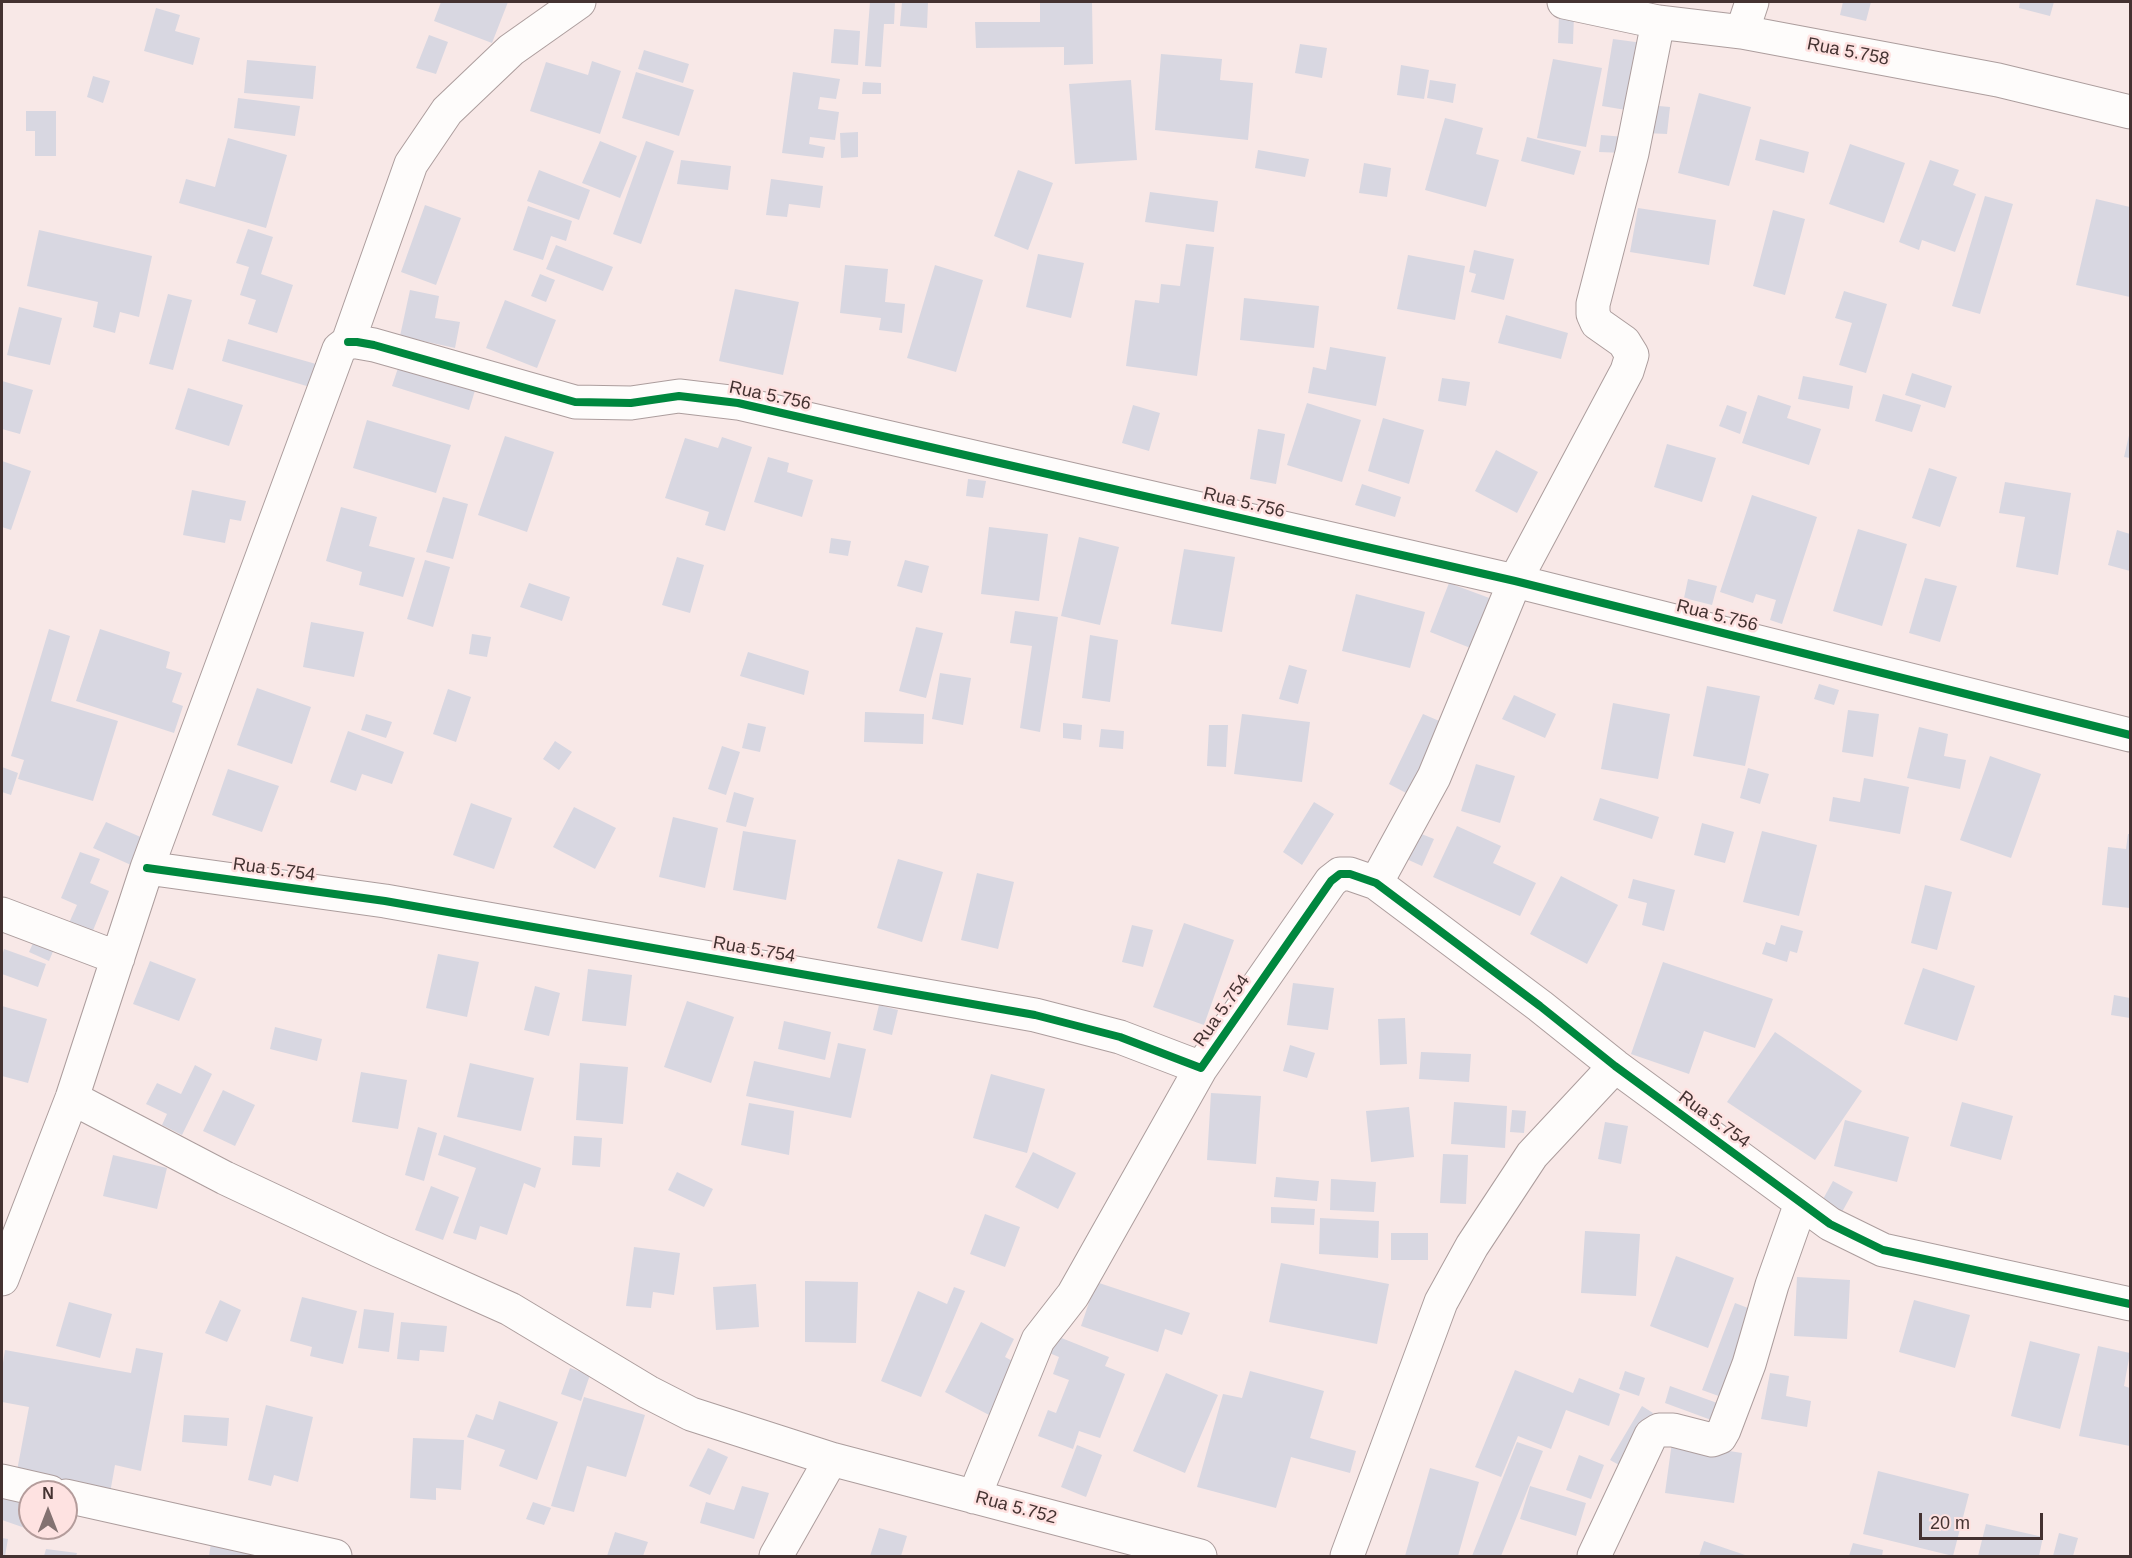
<!DOCTYPE html>
<html>
<head>
<meta charset="utf-8">
<style>
  body { margin:0 }
  #map { position:relative; width:2132px; height:1558px; overflow:hidden; background:#f8e8e7; font-family:Arial,sans-serif }
  canvas { display:block }
  .frame { position:absolute; inset:0; border:3px solid #443231; pointer-events:none }
  .north { position:absolute; left:18px; top:1480px; width:60px; height:60px; box-sizing:border-box; background:#fee2e1; border:2px solid #b49c9b; border-radius:50%; rotate:0deg; font-size:16px; font-weight:700; line-height:24px; text-align:center; color:#443231 }
  .north::after { content:''; display:block; margin:auto; width:21px; height:27px; background:#837271; clip-path:polygon(50% 0,100% 100%,50% 72%,0 100%) }
  .scale { position:absolute; left:1919px; top:1513px; width:124px; height:27px; box-sizing:border-box; border:3px solid #443231; border-top:0; padding-left:8px; font-size:18px; line-height:21px; white-space:nowrap; color:#443231; -webkit-text-stroke:4px #fee2e1; paint-order:stroke }
</style>
</head>
<body>
<div id="map">
<canvas width="2132" height="1558"></canvas>
<div class="frame"></div>
<div class="north">N</div>
<div class="scale">20 m</div>
</div>
<script>
const ctx = document.querySelector('canvas').getContext('2d');
ctx.lineJoin = 'round';
function paint(path, color) {
  ctx.fillStyle = color;
  ctx.fill(path, 'evenodd');
}
function shape(rows) {
  const path = new Path2D();
  for (const r of rows) {
    path.moveTo(r[0], r[1]);
    for (let i = 2; i < r.length; i += 2) path.lineTo(r[i], r[i + 1]);
  }
  return path;
}
function trace(path, color, width, dash) {
  ctx.strokeStyle = color;
  ctx.lineWidth = width;
  ctx.lineCap = dash ? 'butt' : 'round';
  ctx.setLineDash(dash || []);
  ctx.stroke(path);
}
function write(font, color, halo, rows, align = 'center') {
  ctx.font = font + ' Arial,sans-serif';
  ctx.lineWidth = 5;
  ctx.setLineDash([]);
  ctx.textBaseline = 'middle';
  ctx.strokeStyle = halo;
  ctx.fillStyle = color;
  for (const [text, x, y, turn = 0] of rows) {
    ctx.save();
    ctx.translate(x, y);
    ctx.rotate((+turn || 0) * Math.PI / 180);
    ctx.textAlign = isNaN(turn) ? turn : align;
    if (halo) ctx.strokeText(text, 0, 0);
    ctx.fillText(text, 0, 0);
    ctx.restore();
  }
}
const building = shape([
  [441,2,508,2,492,43,434,21],
  [870,2,895,2,894,24,884,24,881,67,865,66],
  [902,2,928,2,927,28,900,26],
  [1040,2,1092,2,1093,64,1064,65,1064,47,976,48,975,22,1040,22],
  [1843,2,1871,2,1866,21,1840,15],
  [2020,2,2054,2,2050,16,2019,8],
  [156,8,180,15,175,31,200,38,193,65,144,51],
  [1559,15,1574,15,1573,44,1558,43],
  [834,29,860,31,858,65,831,63],
  [429,35,448,42,436,74,416,68],
  [1613,39,1643,43,1632,111,1602,106],
  [1300,44,1327,48,1322,78,1295,73],
  [644,50,689,64,683,83,638,69],
  [1161,54,1222,59,1220,80,1253,83,1248,140,1155,130],
  [1553,59,1602,68,1586,147,1537,138],
  [247,60,316,66,313,99,244,93],
  [592,61,621,71,600,134,530,111,546,62,588,75],
  [1401,65,1429,70,1424,99,1397,95],
  [636,72,694,90,679,136,622,118],
  [793,72,840,79,836,99,820,97,818,109,839,112,835,140,810,137,809,144,825,147,823,158,782,153],
  [93,76,110,81,103,103,87,97],
  [1131,80,1137,160,1075,164,1069,84],
  [1430,80,1456,84,1453,103,1427,98],
  [863,82,881,83,881,94,862,94],
  [1699,93,1751,107,1729,186,1678,173],
  [238,98,300,106,295,136,234,128],
  [1648,105,1670,107,1667,134,1645,133],
  [26,111,56,111,56,156,35,156,35,131,26,131],
  [1445,118,1483,128,1476,154,1499,160,1486,207,1425,190],
  [858,132,858,157,841,158,840,133],
  [1601,135,1625,137,1624,153,1599,152],
  [1527,137,1581,151,1574,175,1521,161],
  [228,138,287,155,266,228,179,203,186,179,215,187],
  [1760,139,1809,152,1804,173,1755,160],
  [600,141,637,156,620,198,582,183],
  [646,141,674,151,641,244,613,234],
  [1850,144,1905,163,1884,223,1829,204],
  [1258,150,1309,159,1305,177,1255,168],
  [681,160,731,166,728,190,677,184],
  [1930,160,1959,170,1953,185,1976,194,1955,252,1922,240,1919,250,1899,242],
  [1364,163,1391,168,1387,197,1359,193],
  [539,170,590,190,579,220,527,201],
  [1018,170,1053,183,1028,250,994,236],
  [771,179,823,186,820,208,789,204,787,217,766,215],
  [1150,192,1218,201,1214,232,1145,222],
  [1985,196,2013,204,1980,314,1952,306],
  [2096,199,2130,207,2130,297,2076,285],
  [425,205,461,218,436,285,401,272],
  [528,206,572,221,566,241,551,236,543,260,513,250],
  [1638,208,1716,220,1709,265,1630,252],
  [1773,210,1805,219,1785,295,1753,286],
  [248,229,273,237,261,274,293,285,277,333,248,324,256,300,240,295,249,267,236,263],
  [39,230,152,256,139,317,120,312,115,333,93,327,98,302,27,286],
  [1186,244,1214,247,1197,376,1126,366,1135,300,1159,303,1161,284,1180,286],
  [556,245,613,267,603,291,546,269],
  [1474,250,1514,259,1504,300,1471,292,1476,274,1469,272],
  [1038,254,1084,263,1071,318,1026,307],
  [1408,255,1465,266,1455,320,1397,309],
  [845,265,888,269,885,302,905,304,902,333,879,330,881,318,840,313],
  [935,265,983,280,956,372,907,358],
  [540,274,555,280,546,302,531,296],
  [735,289,799,302,783,375,719,361],
  [410,290,439,296,435,318,460,322,455,348,400,336],
  [1844,291,1887,304,1866,373,1839,365,1852,323,1835,318],
  [168,294,192,300,173,370,149,364],
  [1244,298,1319,306,1314,348,1240,340],
  [505,300,556,320,537,368,486,348],
  [19,307,62,318,50,365,7,355],
  [1506,315,1568,333,1561,359,1498,343],
  [228,339,316,364,310,387,222,361],
  [1330,347,1386,357,1376,406,1308,393,1313,367,1326,370],
  [401,359,477,384,469,410,392,386],
  [1912,373,1952,386,1945,408,1905,395],
  [1803,376,1853,386,1849,409,1798,399],
  [1442,378,1470,382,1466,406,1438,401],
  [2,381,33,390,20,434,2,429],
  [188,388,243,405,229,446,175,429],
  [1883,394,1921,405,1912,432,1875,421],
  [1758,395,1791,406,1787,418,1821,429,1809,465,1742,443],
  [1307,403,1361,420,1342,482,1287,465],
  [1133,405,1160,413,1149,451,1122,443],
  [1727,405,1747,412,1740,434,1719,426],
  [1383,418,1424,430,1409,484,1368,471],
  [367,420,451,445,436,493,353,468],
  [1258,429,1285,434,1276,484,1250,479],
  [2130,431,2130,458,2124,457],
  [505,436,554,452,527,532,478,515],
  [722,437,752,447,725,531,705,525,709,512,665,498,685,438,718,448],
  [1667,444,1716,458,1702,502,1654,487],
  [1496,450,1538,472,1517,513,1475,491],
  [768,457,789,463,787,472,813,480,802,517,754,502],
  [2,461,31,471,11,530,2,527],
  [1929,468,1957,477,1940,527,1912,518],
  [968,479,986,481,983,498,966,496],
  [2005,482,2071,493,2058,575,2016,567,2025,517,1999,513],
  [1362,484,1401,497,1395,517,1355,505],
  [192,490,246,501,241,521,230,519,225,543,183,535],
  [1752,495,1817,517,1782,624,1770,620,1776,600,1756,594,1753,603,1720,592],
  [443,497,468,504,453,559,426,552],
  [341,507,377,517,369,546,415,558,403,597,359,585,362,572,326,561],
  [989,527,1048,534,1039,601,981,594],
  [1858,529,1907,544,1882,626,1833,611],
  [2117,530,2130,534,2130,571,2108,565],
  [1079,537,1119,547,1100,625,1061,616],
  [831,538,851,541,848,556,829,553],
  [1184,549,1235,557,1222,632,1171,624],
  [677,557,704,565,690,613,662,605],
  [425,560,450,567,433,627,407,619],
  [905,560,929,566,922,593,897,586],
  [1925,578,1957,586,1940,642,1909,633],
  [1688,579,1717,586,1712,605,1684,598],
  [529,583,570,597,562,621,520,607],
  [1449,583,1492,599,1473,649,1430,632],
  [1356,594,1425,612,1410,668,1342,651],
  [1015,611,1058,617,1040,732,1020,728,1032,646,1010,643],
  [311,622,364,632,354,677,303,667],
  [916,627,943,633,926,698,899,691],
  [49,629,70,636,51,701,118,721,93,801,18,779,24,760,11,756],
  [100,629,170,652,166,668,182,673,172,702,183,706,174,733,76,701],
  [472,634,491,637,487,657,469,654],
  [1090,635,1118,640,1110,702,1082,698],
  [748,652,809,671,804,695,740,676],
  [1289,665,1307,670,1298,704,1279,699],
  [940,673,971,678,963,725,932,719],
  [1819,684,1839,690,1834,705,1814,699],
  [1707,686,1760,696,1745,766,1693,756],
  [257,688,311,707,292,764,237,745],
  [448,689,471,697,456,742,433,734],
  [1514,695,1556,714,1545,738,1502,719],
  [1613,703,1670,714,1658,779,1601,769],
  [1848,710,1879,714,1873,757,1842,752],
  [865,712,924,714,923,744,864,742],
  [366,714,392,722,386,738,361,730],
  [1242,714,1310,722,1302,782,1234,774],
  [1423,714,1444,723,1410,795,1389,784],
  [748,723,766,727,760,752,742,748],
  [1063,723,1082,725,1081,740,1063,738],
  [1209,725,1228,725,1226,767,1207,766],
  [1919,727,1948,734,1944,756,1966,760,1960,789,1907,778],
  [1101,729,1124,731,1123,749,1099,747],
  [348,731,404,752,392,784,362,774,356,791,330,782],
  [555,741,572,752,559,770,543,759],
  [722,746,740,752,726,795,708,789],
  [1990,756,2041,774,2011,858,1960,840],
  [1476,764,1515,776,1500,823,1461,811],
  [2,767,18,773,11,795,2,792],
  [1748,768,1769,774,1760,804,1740,798],
  [228,769,279,786,262,832,212,815],
  [1864,778,1909,787,1900,834,1829,821,1833,797,1860,802],
  [734,792,754,798,746,827,726,822],
  [1600,798,1659,817,1652,839,1593,820],
  [1314,802,1334,814,1302,865,1283,852],
  [471,803,512,818,494,869,453,855],
  [574,807,616,828,595,869,553,847],
  [673,817,718,828,705,888,659,877],
  [106,822,143,838,131,865,93,848],
  [1702,823,1734,832,1725,863,1694,855],
  [1457,826,1501,846,1493,863,1536,883,1520,916,1433,877],
  [743,831,796,840,786,900,733,890],
  [1414,831,1434,839,1422,866,1402,857],
  [1762,831,1817,845,1799,916,1743,902],
  [2128,834,2130,834,2130,908,2102,905,2108,847,2126,849],
  [80,852,100,859,90,883,109,891,92,933,69,923,77,905,61,898],
  [898,859,943,872,922,942,877,928],
  [977,873,1014,882,998,949,961,940],
  [1561,876,1618,905,1587,964,1530,934],
  [1633,879,1675,890,1664,931,1642,925,1647,903,1628,898],
  [1925,885,1952,892,1937,950,1911,943],
  [1184,923,1234,940,1204,1025,1153,1007],
  [1132,925,1153,930,1143,967,1122,962],
  [1781,925,1803,931,1797,953,1790,951,1787,962,1762,954,1766,942,1775,945],
  [38,932,57,942,49,961,29,952],
  [4,949,46,964,38,987,2,974,2,956],
  [438,954,479,962,467,1017,426,1008],
  [150,961,196,979,179,1021,133,1004],
  [1663,962,1773,999,1755,1048,1704,1031,1689,1074,1631,1054],
  [1923,968,1975,986,1957,1041,1904,1024],
  [588,969,632,975,626,1026,582,1021],
  [1293,983,1334,988,1328,1030,1287,1025],
  [535,986,560,993,549,1036,524,1030],
  [2114,995,2130,998,2130,1018,2111,1015],
  [687,1001,734,1017,711,1083,664,1067],
  [879,1005,898,1010,892,1035,873,1030],
  [2,1006,47,1019,28,1083,2,1076],
  [1405,1018,1407,1064,1380,1065,1378,1019],
  [784,1021,831,1032,825,1060,778,1049],
  [275,1027,322,1039,317,1061,270,1049],
  [1775,1032,1862,1091,1815,1160,1727,1102],
  [838,1043,866,1049,851,1118,746,1096,754,1061,830,1078],
  [1290,1045,1315,1053,1307,1078,1283,1071],
  [1421,1052,1471,1054,1469,1082,1419,1079],
  [470,1063,534,1078,521,1131,457,1117],
  [580,1063,628,1067,623,1124,576,1120],
  [195,1065,212,1074,182,1135,162,1125,167,1114,146,1104,157,1083,181,1094],
  [361,1072,407,1080,398,1129,352,1122],
  [991,1074,1045,1089,1027,1153,973,1138],
  [223,1090,255,1105,235,1146,203,1131],
  [1211,1093,1261,1096,1256,1164,1207,1160],
  [1454,1102,1507,1106,1505,1148,1451,1144],
  [1962,1102,2013,1116,2001,1160,1950,1146],
  [749,1103,794,1111,789,1155,741,1145],
  [1409,1107,1414,1157,1371,1162,1366,1111],
  [1512,1110,1526,1111,1524,1133,1510,1132],
  [1845,1120,1909,1137,1897,1182,1834,1166],
  [1605,1122,1628,1126,1621,1164,1598,1159],
  [418,1127,437,1133,424,1181,405,1175],
  [444,1135,541,1168,535,1188,524,1183,507,1235,480,1226,476,1240,453,1233,476,1168,438,1155],
  [574,1136,602,1138,600,1167,572,1165],
  [1033,1152,1076,1173,1058,1209,1015,1187],
  [1443,1154,1468,1155,1466,1204,1440,1203],
  [113,1155,167,1168,157,1209,103,1196],
  [677,1172,713,1189,704,1207,668,1190],
  [1276,1177,1319,1181,1317,1201,1274,1197],
  [1331,1179,1376,1182,1374,1212,1330,1210],
  [1833,1181,1853,1192,1842,1212,1822,1201],
  [431,1186,459,1197,443,1240,415,1230],
  [1271,1207,1315,1209,1314,1225,1271,1223],
  [985,1214,1020,1227,1005,1267,970,1254],
  [1320,1218,1379,1221,1378,1258,1319,1254],
  [1585,1231,1640,1234,1636,1296,1581,1293],
  [1391,1233,1428,1233,1428,1260,1391,1260],
  [634,1247,680,1253,674,1295,653,1292,651,1308,626,1306],
  [1676,1256,1734,1278,1708,1348,1650,1326],
  [1281,1263,1389,1284,1377,1344,1269,1322],
  [1797,1277,1850,1280,1847,1339,1794,1336],
  [805,1281,858,1282,856,1343,805,1342],
  [1096,1282,1190,1313,1182,1335,1165,1329,1158,1352,1081,1326],
  [756,1284,759,1327,716,1330,713,1287],
  [954,1287,965,1291,921,1397,881,1381,918,1291,947,1304],
  [302,1297,357,1311,343,1364,310,1356,312,1347,290,1341],
  [220,1300,241,1310,227,1342,205,1333],
  [1914,1300,1970,1315,1955,1368,1899,1352],
  [69,1302,112,1314,100,1358,56,1346],
  [1735,1303,1761,1313,1727,1399,1702,1390],
  [364,1309,394,1313,389,1352,358,1348],
  [401,1322,447,1326,444,1352,420,1350,419,1361,397,1359],
  [981,1322,1014,1339,1005,1357,1018,1364,991,1416,945,1392],
  [1054,1335,1109,1357,1105,1366,1125,1374,1100,1438,1079,1431,1073,1449,1038,1436,1048,1410,1056,1413,1069,1380,1053,1374,1059,1357,1047,1352],
  [2030,1341,2080,1354,2060,1429,2011,1416],
  [2098,1346,2130,1353,2124,1386,2130,1388,2130,1446,2079,1436],
  [136,1348,163,1353,141,1471,115,1465,110,1493,16,1476,29,1407,2,1402,2,1369,5,1350,131,1373],
  [570,1368,590,1375,581,1401,561,1394],
  [1515,1370,1573,1393,1579,1378,1620,1394,1609,1426,1566,1410,1551,1449,1518,1436,1501,1477,1475,1467],
  [1250,1371,1324,1391,1310,1438,1356,1451,1350,1473,1291,1457,1276,1508,1197,1487,1223,1394,1242,1398],
  [1625,1371,1645,1378,1639,1396,1619,1389],
  [1166,1373,1218,1395,1185,1473,1133,1451],
  [1770,1373,1789,1376,1786,1396,1811,1401,1807,1427,1761,1419],
  [1670,1386,1720,1404,1714,1421,1665,1403],
  [584,1397,645,1415,626,1477,587,1466,574,1512,551,1506],
  [499,1401,558,1422,537,1480,499,1466,505,1450,467,1437,476,1414,493,1420],
  [266,1405,313,1417,298,1482,274,1475,271,1486,248,1480],
  [1642,1406,1653,1413,1621,1466,1610,1460],
  [184,1415,229,1418,227,1446,182,1442],
  [413,1438,464,1440,461,1490,436,1488,436,1500,410,1498],
  [1517,1442,1543,1451,1501,1556,1472,1556],
  [1672,1442,1742,1453,1734,1503,1665,1493],
  [1077,1445,1102,1455,1086,1497,1061,1487],
  [708,1448,728,1457,710,1495,689,1486],
  [1579,1455,1604,1465,1591,1499,1566,1490],
  [1430,1468,1479,1482,1458,1556,1405,1556],
  [1878,1471,1969,1494,1953,1556,1863,1534],
  [742,1486,769,1493,754,1539,700,1523,706,1502,734,1510],
  [1530,1486,1586,1503,1576,1536,1520,1519],
  [2,1492,30,1502,30,1514,25,1528,2,1520],
  [533,1502,551,1508,544,1525,526,1519],
  [1986,1524,2043,1537,2039,1556,1978,1556],
  [879,1528,907,1536,901,1556,870,1556],
  [615,1532,648,1542,643,1556,607,1556],
  [2059,1533,2078,1538,2073,1556,2053,1556],
  [2,1538,8,1539,5,1556,2,1556],
  [1704,1541,1748,1556,1699,1556],
  [211,1543,272,1556,209,1556],
  [1853,1543,1883,1550,1882,1556,1849,1556],
  [46,1549,77,1553,76,1556,44,1556]
]);
const minor = shape([
  [1564,2,1658,22,1742,32,1998,80,2130,112],
  [1742,32,1752,2],
  [348,342,357,342,374,345,575,402,631,403,679,396,738,403,1515,581,2130,735],
  [147,868,385,901,1035,1015,1120,1037,1201,1068,1331,881,1340,874,1350,874,1376,883,1540,1006,1615,1066,1830,1224,1883,1250,2130,1304],
  [1376,883,1434,777,1515,581,1627,371,1632,355,1624,342,1597,323,1593,314,1593,304,1632,153,1658,22],
  [2,914,118,958],
  [72,1098,225,1178,380,1251,510,1309,648,1392,691,1414,831,1459,1200,1556],
  [2,1279,72,1098,147,868,339,349,348,342,411,164,447,111,511,50,579,2],
  [2,1481,50,1492],
  [66,1496,335,1556],
  [974,1497,1038,1340,1073,1295,1201,1068],
  [776,1556,831,1459],
  [1347,1556,1441,1302,1472,1246,1532,1155,1615,1066],
  [1594,1556,1651,1435,1659,1430,1673,1430,1712,1440,1720,1437,1724,1430,1749,1364,1772,1285,1801,1203]
]);
const cycleway = shape([
  [348,342,357,342,374,345,575,402,631,403,679,396,738,403,1515,581,2130,735],
  [147,868,385,901,1035,1015,1120,1037,1201,1068,1331,881,1340,874,1350,874,1376,883,1540,1006,1615,1066,1830,1224,1883,1250,2130,1304]
]);
const streetNames = [
  ["Rua 5.758",1848,52,11],
  ["Rua 5.756",770,396,12],
  ["Rua 5.756",1244,503,13],
  ["Rua 5.756",1717,616,14],
  ["Rua 5.754",274,870,8],
  ["Rua 5.754",754,950,10],
  ["Rua 5.754",1222,1011,-55],
  ["Rua 5.754",1714,1120,36],
  ["Rua 5.752",1016,1508,15]
];
paint(building, '#d8d7e1');
trace(minor, '#ac9d9d', 35);
trace(minor, '#fefcfb', 33);
trace(cycleway, '#00873e', 8);
write('18px', '#443231', '#fee2e1', streetNames);
</script>
</body>
</html>
